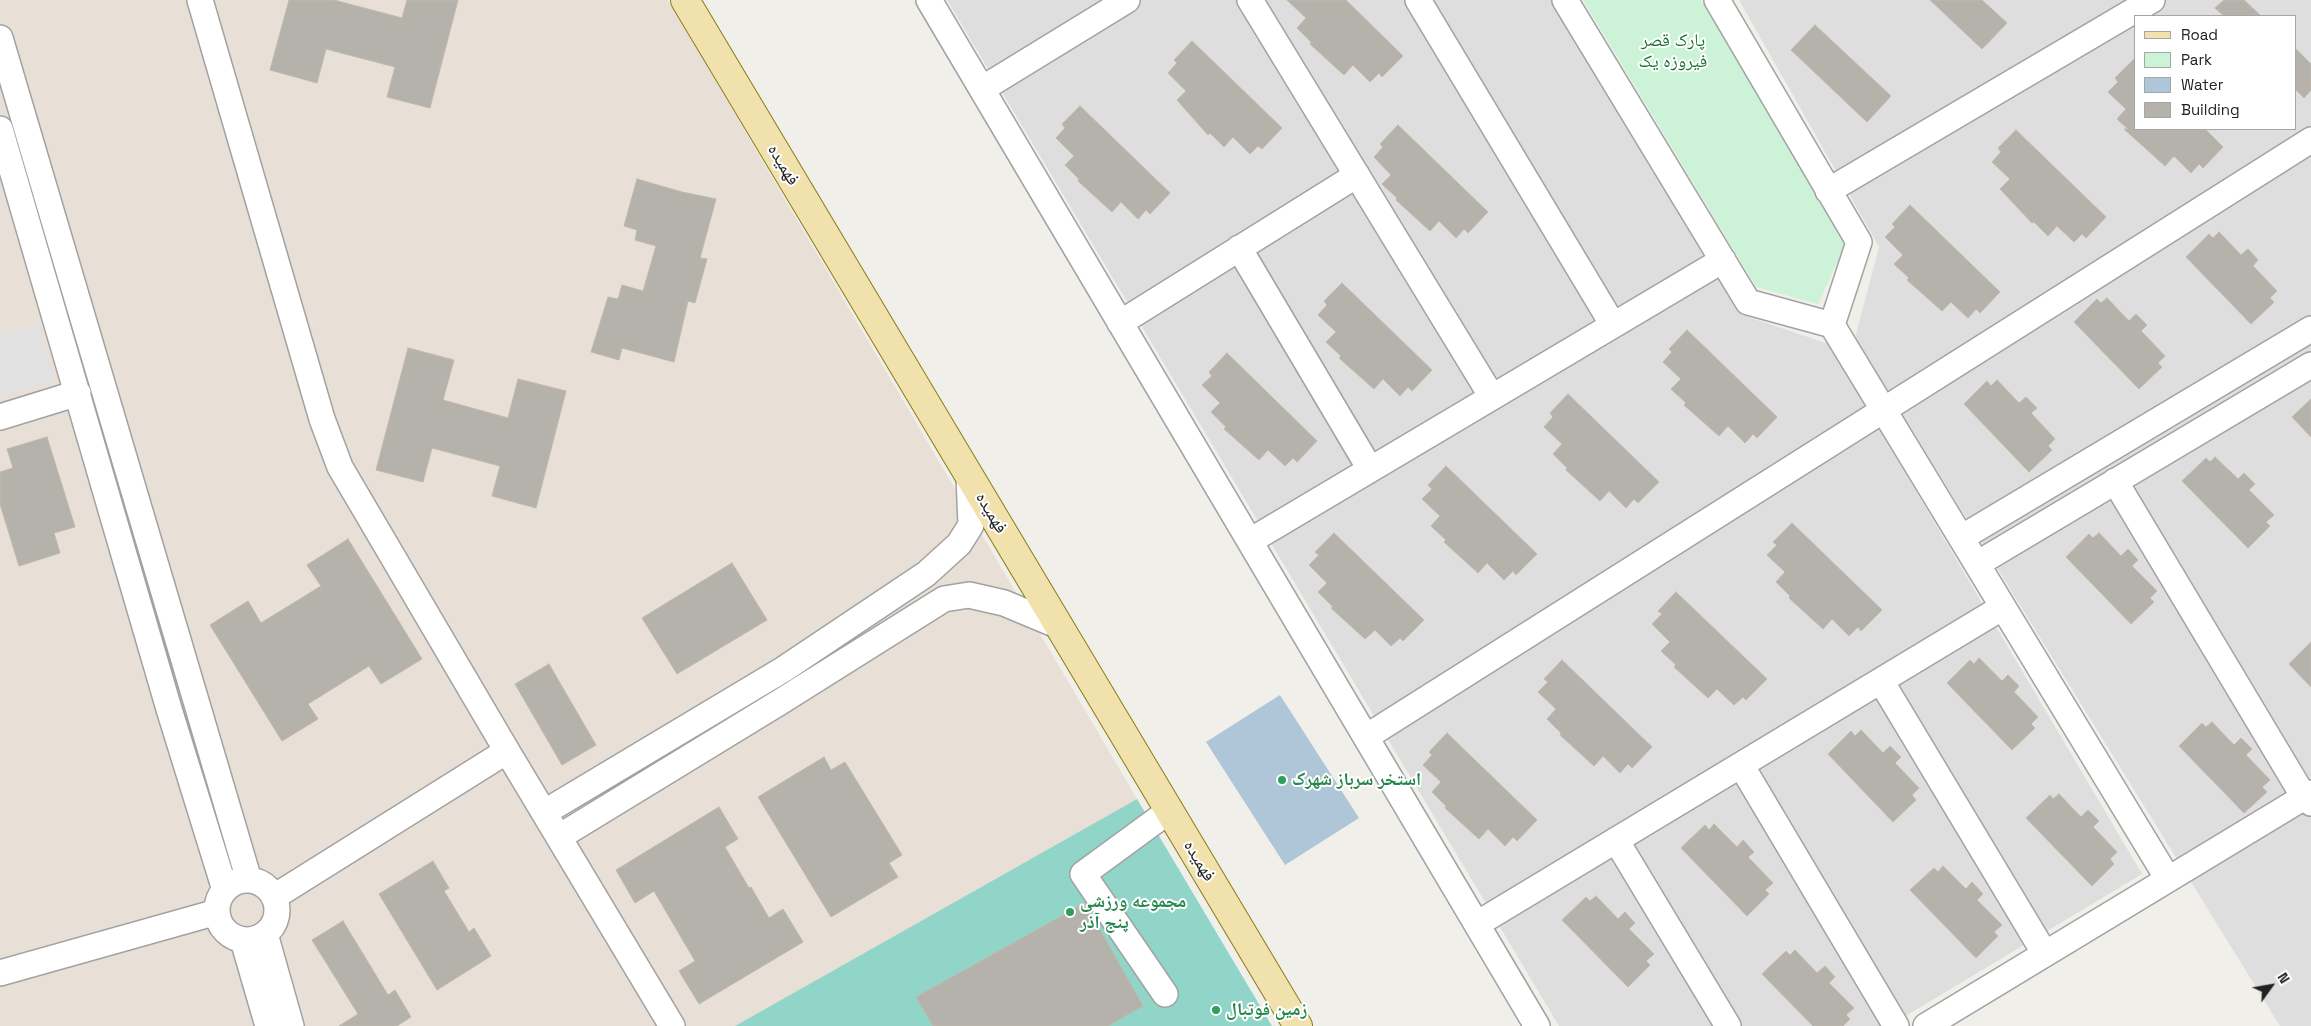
<!DOCTYPE html>
<html>
<head>
<meta charset="utf-8">
<style>
  body { margin:0 }
  #map { position:relative; width:2311px; height:1026px; overflow:hidden; background:#f0efe9; font-family:"Space Grotesk",sans-serif }
  canvas { display:block }
  .legend { position:absolute; left:2134px; top:15px; width:162px; height:115px; box-sizing:border-box; background:#fff; border:1px solid #a6a6a6; margin:0; padding:6px 9px; list-style:none; font-size:15px; color:#212121 }
  .legend li { display:flex; align-items:center; gap:10px; height:25px }
  .legend b { width:25px; border:1px solid #a6a6a6 }
  .north { position:absolute; left:2246px; top:961px; width:50px; height:50px; -webkit-text-stroke:4px #fff; paint-order:stroke; rotate:58deg; font-size:14px; font-weight:700; line-height:20px; text-align:center; color:#212121 }
  .north::after { content:''; display:block; margin:auto; width:18px; height:22px; background:#212121; clip-path:polygon(50% 0,100% 100%,50% 72%,0 100%) }
</style>
</head>
<body>
<div id="map">
<canvas width="2311" height="1026"></canvas>
<ul class="legend">
<li><b style="height:6px;background:#f1e2ad"></b>Road</li>
<li><b style="height:14px;background:#ccf3d8"></b>Park</li>
<li><b style="height:14px;background:#afc6d8"></b>Water</li>
<li><b style="height:14px;background:#b5b2ac"></b>Building</li>
</ul>
<div class="north">N</div>
</div>
<script>
const ctx = document.querySelector('canvas').getContext('2d');
ctx.lineJoin = 'round';
function paint(path, color) {
  ctx.fillStyle = color;
  ctx.fill(path, 'evenodd');
}
function shape(rows) {
  const path = new Path2D();
  for (const r of rows) {
    if (r.length === 3) {
      path.moveTo(r[0] + r[2], r[1]);
      path.arc(r[0], r[1], r[2], 0, 2 * Math.PI);
      continue;
    }
    path.moveTo(r[0], r[1]);
    for (let i = 2; i < r.length; i += 2) path.lineTo(r[i], r[i + 1]);
  }
  return path;
}
function trace(path, color, width, dash) {
  ctx.strokeStyle = color;
  ctx.lineWidth = width;
  ctx.lineCap = dash ? 'butt' : 'round';
  ctx.setLineDash(dash || []);
  ctx.stroke(path);
}
function write(font, color, halo, rows, align = 'center') {
  ctx.font = font + ' "Space Grotesk","Noto Naskh Arabic",sans-serif';
  ctx.lineWidth = 4;
  ctx.setLineDash([]);
  ctx.textBaseline = 'middle';
  ctx.strokeStyle = halo;
  ctx.fillStyle = color;
  for (const [text, x, y, turn = 0] of rows) {
    ctx.save();
    ctx.translate(x, y);
    ctx.rotate((+turn || 0) * Math.PI / 180);
    ctx.textAlign = isNaN(turn) ? turn : align;
    if (halo) ctx.strokeText(text, 0, 0);
    ctx.fillText(text, 0, 0);
    ctx.restore();
  }
}
const residential = shape([
  [947,0,1555,0,1742,315,1829,344,2142,874,1889,1026,1559,1026],
  [1739,0,2311,0,2311,1026,2280,1026,1855,338,1879,247],
  [2135,16,2295,16,2295,129,2135,129]
]);
const military = shape([
  [0,0,668,0,1137,799,735,1026,0,1026]
]);
const park = shape([
  [1583,0,1701,0,1846,243,1818,304,1756,287]
]);
const pitch = shape([
  [1137,799,1272,1026,735,1026]
]);
const parking = shape([
  [38,324,55,379,0,396,0,335]
]);
const water = shape([
  [1280,695,1359,818,1285,865,1206,742]
]);
const building = shape([
  [289,0,334,0,402,18,407,0,458,0,430,108,387,97,395,67,326,49,317,83,270,70,289,0],
  [1287,0,1346,0,1403,56,1382,77,1379,73,1370,82,1353,65,1344,75,1310,44,1311,42,1297,28,1306,18,1287,0],
  [1930,0,1982,0,2007,23,1982,49,1930,0],
  [2224,0,2244,0,2261,16,2224,16,2215,8,2224,0],
  [1815,25,1891,96,1867,122,1791,50,1815,25],
  [1192,41,1282,128,1262,149,1258,146,1250,154,1233,137,1224,147,1210,133,1208,135,1177,100,1186,91,1168,73,1177,63,1174,60,1192,41],
  [2295,48,2311,64,2311,90,2304,98,2295,89,2295,48],
  [2135,58,2135,129,2205,129,2223,147,2203,168,2199,164,2191,173,2174,156,2165,166,2124,129,2128,129,2117,119,2126,109,2108,92,2118,82,2115,78,2135,58],
  [1080,106,1170,193,1150,214,1146,210,1138,219,1121,202,1112,212,1078,181,1079,179,1065,165,1074,156,1056,138,1065,128,1062,124,1080,106],
  [1398,125,1488,212,1468,233,1464,229,1456,238,1439,221,1430,231,1396,200,1397,198,1382,184,1391,175,1374,157,1383,147,1380,144,1398,125],
  [2016,130,2106,217,2086,238,2082,234,2074,242,2057,226,2048,236,2034,222,2032,223,2000,189,2010,179,1992,162,2001,152,1998,148,2016,130],
  [637,179,682,192,716,199,700,258,707,259,695,303,688,301,674,362,622,348,619,360,591,352,608,297,618,299,622,285,643,291,656,246,635,240,637,230,624,226,637,179],
  [1910,205,2000,292,1980,313,1976,309,1968,318,1951,302,1942,311,1907,280,1909,278,1894,264,1903,255,1885,237,1895,227,1892,224,1910,205],
  [2219,232,2241,255,2248,249,2258,260,2253,266,2277,291,2270,298,2274,302,2251,324,2186,257,2209,234,2213,238,2219,232],
  [1342,283,1432,370,1412,391,1408,387,1400,396,1383,379,1374,389,1339,358,1341,356,1326,342,1336,332,1318,315,1327,305,1324,301,1342,283],
  [2107,298,2129,321,2136,314,2147,325,2141,331,2165,356,2158,363,2162,367,2139,389,2074,322,2097,299,2101,303,2107,298],
  [1687,330,1777,417,1757,438,1753,434,1745,443,1728,426,1719,436,1684,405,1686,403,1671,389,1681,379,1663,362,1672,352,1669,349,1687,330],
  [408,348,454,360,443,400,508,418,518,379,566,391,536,508,492,496,500,466,432,448,423,482,376,470,408,348],
  [1227,353,1317,441,1297,462,1293,458,1285,466,1268,450,1259,460,1224,429,1226,427,1211,412,1220,403,1202,385,1212,376,1209,372,1227,353],
  [1997,380,2019,403,2026,397,2037,408,2031,413,2055,439,2048,446,2052,450,2029,472,1964,404,1987,381,1991,386,1997,380],
  [1568,394,1659,482,1638,503,1634,499,1626,508,1609,491,1600,501,1566,470,1567,468,1553,454,1562,444,1544,427,1553,417,1550,413,1568,394],
  [2311,399,2311,437,2292,417,2311,399],
  [47,437,75,527,54,533,60,553,19,566,0,504,0,472,13,468,7,449,47,437],
  [2215,457,2238,479,2244,473,2255,484,2249,490,2274,515,2266,522,2270,526,2248,548,2182,481,2206,458,2210,462,2215,457],
  [1446,466,1537,554,1516,575,1513,571,1504,580,1487,563,1478,573,1444,542,1446,540,1431,526,1440,516,1422,499,1432,489,1428,485,1446,466],
  [1792,523,1882,610,1861,631,1858,627,1849,636,1832,619,1823,629,1789,598,1790,596,1776,582,1785,572,1767,555,1777,545,1773,542,1792,523],
  [1334,533,1424,620,1403,641,1400,638,1391,646,1375,630,1365,639,1331,608,1333,607,1318,592,1327,583,1309,565,1319,555,1315,552,1334,533],
  [2099,533,2121,556,2128,549,2138,560,2132,566,2157,591,2150,598,2154,602,2131,624,2066,557,2089,534,2093,538,2099,533],
  [348,539,422,659,381,684,369,666,308,704,318,719,282,741,210,625,248,601,261,623,321,586,307,565,348,539],
  [732,563,767,620,677,674,642,618,732,563],
  [1676,592,1767,679,1746,700,1743,697,1734,705,1717,689,1708,698,1674,667,1676,665,1661,651,1670,642,1652,624,1662,614,1658,611,1676,592],
  [2311,642,2311,687,2289,664,2311,642],
  [1979,658,2002,681,2008,675,2019,686,2014,692,2038,717,2031,724,2035,728,2012,750,1947,683,1970,660,1974,664,1979,658],
  [1562,660,1652,747,1632,768,1628,764,1620,773,1603,756,1594,766,1560,735,1561,733,1547,719,1556,709,1538,692,1548,682,1544,679,1562,660],
  [549,664,596,745,562,765,515,684,549,664],
  [2212,722,2234,745,2241,738,2252,749,2246,755,2270,780,2262,787,2267,792,2244,813,2179,746,2202,723,2206,727,2212,722],
  [1861,730,1883,753,1890,746,1901,757,1895,763,1919,788,1912,795,1916,800,1893,822,1828,754,1851,731,1855,736,1861,730],
  [1447,733,1537,820,1517,841,1513,837,1505,846,1488,829,1479,839,1445,808,1446,806,1432,792,1441,782,1423,765,1432,755,1429,752,1447,733],
  [824,757,831,770,845,762,902,855,889,863,898,877,831,917,758,797,824,757],
  [2059,794,2081,817,2088,810,2099,821,2093,827,2117,852,2110,859,2114,864,2092,886,2026,818,2050,795,2053,799,2059,794],
  [719,807,738,839,725,847,749,888,751,887,769,918,783,909,803,942,699,1004,679,971,695,961,654,891,635,903,616,870,719,807],
  [1714,824,1737,847,1743,840,1754,852,1748,857,1773,883,1765,890,1769,894,1747,916,1681,848,1705,825,1709,830,1714,824],
  [433,861,449,888,444,891,469,932,474,928,491,956,437,990,379,894,433,861],
  [1943,866,1966,889,1972,882,1983,894,1977,900,2002,925,1994,932,1998,936,1976,958,1910,890,1934,868,1938,872,1943,866],
  [1596,896,1618,919,1625,912,1635,923,1629,929,1654,954,1646,961,1650,965,1628,987,1562,920,1586,897,1590,901,1596,896],
  [1085,903,1143,1006,1108,1026,933,1026,916,997,1085,903],
  [343,921,388,995,395,990,411,1017,397,1026,339,1026,358,1014,312,940,343,921],
  [1795,950,1817,973,1825,966,1835,977,1829,983,1854,1008,1846,1015,1850,1019,1843,1026,1813,1026,1762,974,1786,951,1790,955,1795,950]
]);
const minor = shape([
  [200,0,322,419,340,467,507,751,672,1026],
  [929,0,1537,1026],
  [1250,0,1492,397],
  [1418,0,1613,325],
  [1565,0,1748,302,1832,325,2168,879],
  [1717,0,1859,242,1832,325],
  [0,38,249,880],
  [982,89,1127,0],
  [0,129,169,709,225,890],
  [1828,191,2152,0],
  [1239,248,1370,469],
  [1120,323,1357,175],
  [0,417,78,393],
  [2115,481,2304,797,2311,803],
  [1961,538,2311,329],
  [1250,541,1723,260],
  [1977,564,2311,365],
  [1881,681,2045,954],
  [1366,737,2311,140],
  [1741,765,1896,1026],
  [545,812,784,669,926,574,959,544,971,525,969,476],
  [559,837,780,702,944,599,969,595,1004,603,1059,626],
  [1616,840,1728,1026],
  [247,910,30],
  [274,897,507,751],
  [1477,924,2003,607],
  [265,934,291,1026],
  [243,940,268,1026],
  [0,973,217,912],
  [1165,994,1083,874,1169,811],
  [1926,1026,2311,793]
]);
const major = shape([
  [685,0,1298,1026]
]);
const markers = [
  [1282,780,5,"#2e9e5b"],
  [1070,912,5,"#2e9e5b"],
  [1216,1010,5,"#2e9e5b"]
];
const parkNames = [
  ["پارک قصر",1673,41],
  ["فیروزه یک",1673,62]
];
const streetNames = [
  ["فهمیده",783,165,59],
  ["فهمیده",991,513,59],
  ["فهمیده",1199,861,59]
];
const leisureNames = [
  ["استخر سرباز شهرک",1292,780],
  ["مجموعه ورزشی",1080,902],
  ["پنج آذر",1080,923],
  ["زمین فوتبال",1226,1010]
];
paint(residential, '#dfdede');
paint(military, '#e8dfd6');
paint(park, '#ccf3d8');
paint(pitch, '#91d5c9');
paint(parking, '#e1e1e1');
paint(water, '#afc6d8');
paint(building, '#b5b2ac');
trace(building, '#c0b9ad', 1);
trace(minor, '#a2a2a2', 28);
trace(major, '#8a7c13', 30);
trace(minor, '#fff', 25);
trace(major, '#f1e2ad', 28);
for (const [x, y, r, color] of markers) {
  const dot = new Path2D();
  dot.arc(x, y, r, 0, 2 * Math.PI);
  ctx.fillStyle = color;
  ctx.fill(dot);
  trace(dot, '#fff', 2);
}
write('18px', '#1a7335', '#fff', parkNames);
write('18px', '#212121', '#fff', streetNames);
write('bold 18px', '#27864d', '#fff', leisureNames, 'left');
</script>
</body>
</html>
